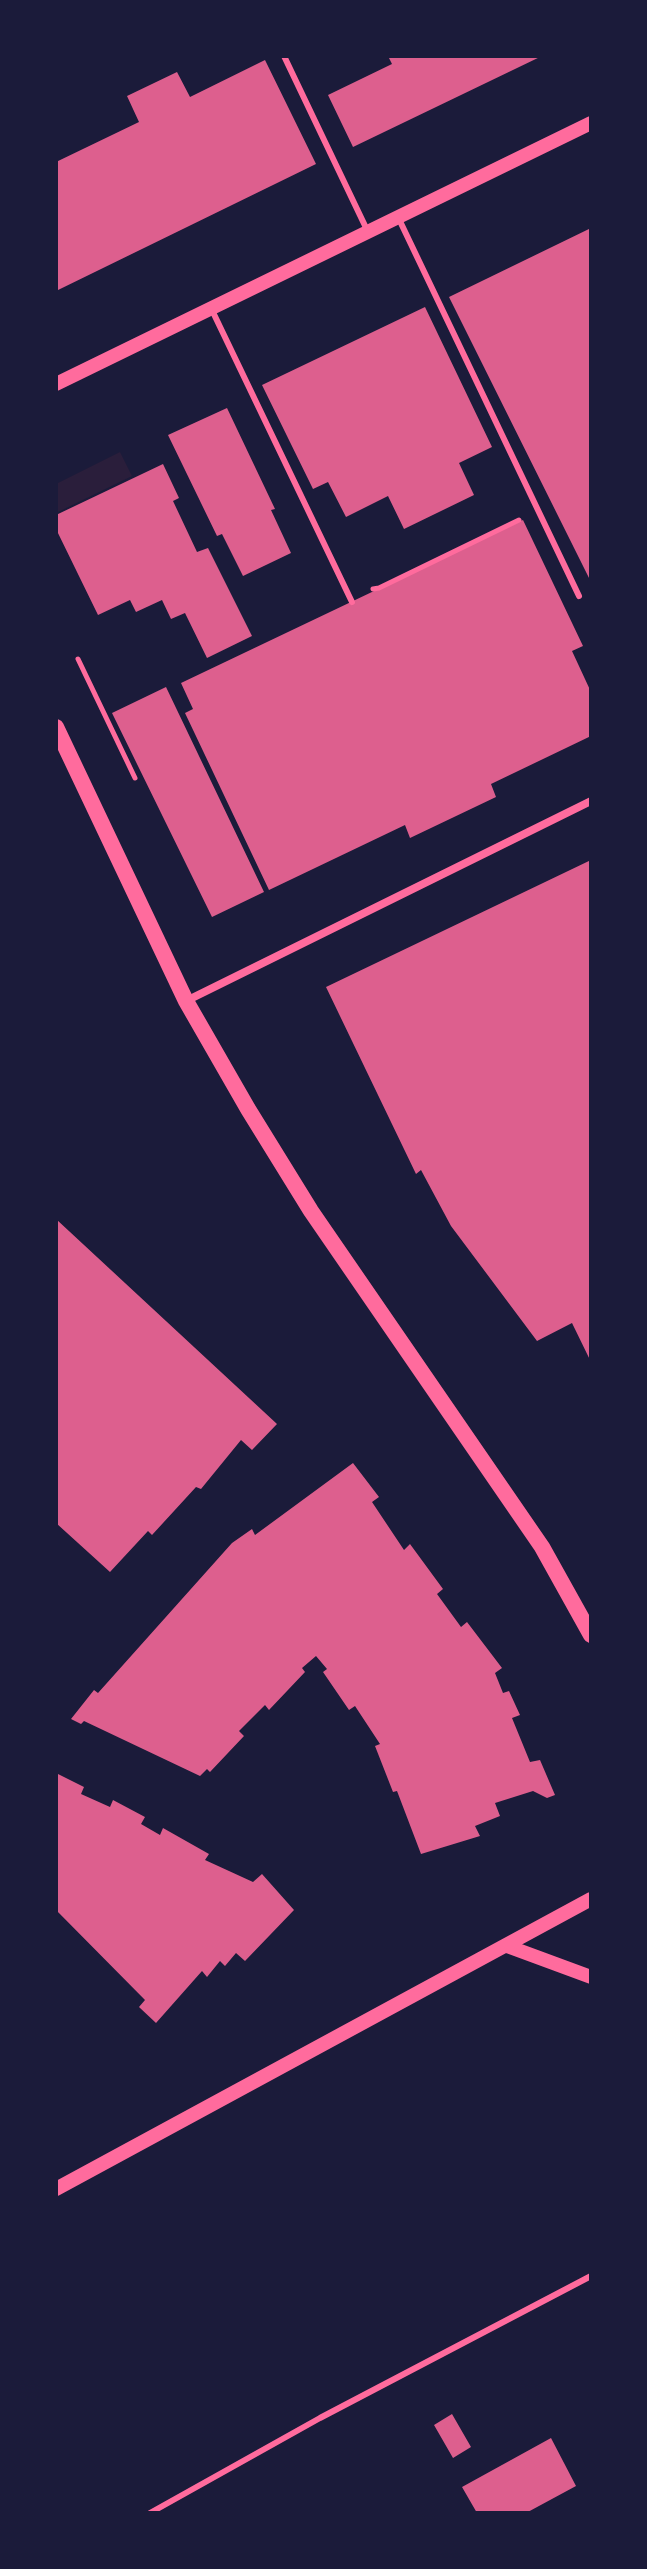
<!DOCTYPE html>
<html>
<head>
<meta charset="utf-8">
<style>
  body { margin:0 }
  #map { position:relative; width:647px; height:2569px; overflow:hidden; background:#1b1b3a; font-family:"Exo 2",sans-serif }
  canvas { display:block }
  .frame { position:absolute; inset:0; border:58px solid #1b1b3a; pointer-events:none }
</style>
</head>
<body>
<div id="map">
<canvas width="647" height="2569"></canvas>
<div class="frame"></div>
</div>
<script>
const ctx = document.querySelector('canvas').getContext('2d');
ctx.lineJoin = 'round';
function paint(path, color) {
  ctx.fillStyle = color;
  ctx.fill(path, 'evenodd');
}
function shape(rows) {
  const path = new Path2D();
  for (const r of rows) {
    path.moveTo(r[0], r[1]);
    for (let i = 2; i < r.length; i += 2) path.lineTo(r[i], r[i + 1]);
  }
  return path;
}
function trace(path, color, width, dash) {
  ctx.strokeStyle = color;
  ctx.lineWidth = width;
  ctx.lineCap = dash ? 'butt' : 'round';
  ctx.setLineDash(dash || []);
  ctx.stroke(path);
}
const green = shape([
  [120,452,132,476,56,513,56,484]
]);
const building = shape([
  [388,56,542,56,353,147,328,95,392,64],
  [265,60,316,164,56,291,56,162,139,122,127,96,177,72,190,97],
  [591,228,591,582,449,297],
  [425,307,492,447,459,463,474,495,404,529,388,496,346,517,328,482,313,489,262,385],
  [227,408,275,509,271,510,291,553,243,576,222,534,217,536,168,435],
  [163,464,179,498,173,501,197,552,208,548,252,636,207,658,185,613,171,619,162,600,136,612,130,600,98,615,56,529,56,515],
  [523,520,583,646,572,651,591,692,591,736,491,784,496,797,410,838,405,825,269,890,185,713,193,709,181,683],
  [166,687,264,892,212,917,112,713],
  [591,860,591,1362,572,1323,537,1341,451,1226,421,1170,416,1174,326,987],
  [56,1219,277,1424,252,1450,241,1440,201,1489,196,1487,152,1535,148,1531,110,1572,56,1523],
  [353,1463,379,1497,372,1502,404,1550,410,1544,443,1589,437,1594,461,1627,467,1622,502,1668,495,1673,503,1693,509,1691,520,1715,512,1718,530,1762,540,1760,555,1795,547,1798,533,1791,495,1803,500,1816,475,1826,480,1836,421,1854,397,1791,393,1792,375,1746,380,1744,355,1706,349,1710,323,1672,327,1669,316,1656,302,1668,305,1672,269,1710,265,1705,239,1731,244,1736,210,1772,207,1769,200,1776,84,1721,81,1724,71,1719,94,1690,98,1693,232,1543,252,1529,255,1535],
  [56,1773,84,1787,81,1794,110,1807,113,1800,145,1817,141,1824,160,1835,163,1828,209,1854,205,1860,253,1882,262,1874,294,1910,245,1961,236,1953,225,1966,220,1961,207,1977,202,1971,156,2023,139,2007,145,2000,56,1910],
  [452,2414,471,2447,453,2458,434,2425],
  [551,2438,576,2486,526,2513,477,2513,462,2487]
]);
const path = shape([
  [373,589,379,588,519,520],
  [78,659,135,778]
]);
const service = shape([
  [284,56,368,232],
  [398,217,579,596],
  [211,308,352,602],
  [150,2513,320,2418,591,2276]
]);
const minor = shape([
  [186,1001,591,801]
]);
const tertiary = shape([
  [56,384,591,123],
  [507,1946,591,1977],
  [56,2189,591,1899]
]);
const secondary = shape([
  [56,727,186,1001,248,1109,311,1211,542,1547,591,1635]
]);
paint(green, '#2a1e3b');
paint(building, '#dd5f8e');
trace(path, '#ff6b9d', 5);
trace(service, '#ff6b9d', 6);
trace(minor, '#ff6b9d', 8);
trace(tertiary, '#ff6b9d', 14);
trace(secondary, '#ff6b9d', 16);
</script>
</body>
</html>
